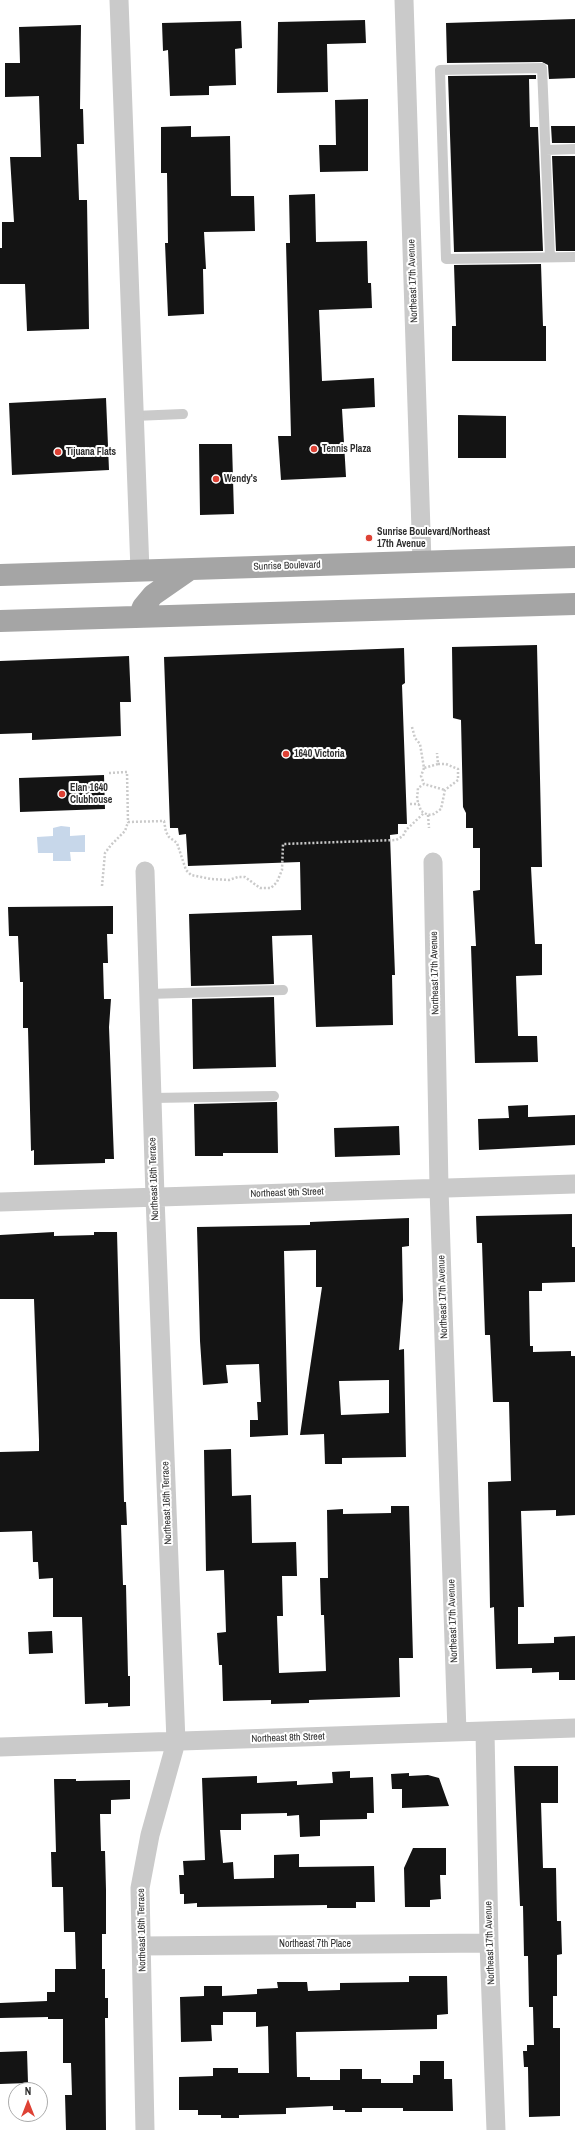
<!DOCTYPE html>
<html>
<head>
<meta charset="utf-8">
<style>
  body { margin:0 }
  #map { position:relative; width:575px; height:2130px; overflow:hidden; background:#fff; font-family:"Archivo Narrow",sans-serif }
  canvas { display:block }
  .north { position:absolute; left:8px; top:2082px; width:40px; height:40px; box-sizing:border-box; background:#fff; border:1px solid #ababab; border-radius:50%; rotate:0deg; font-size:11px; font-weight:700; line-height:16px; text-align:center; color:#2d2d2d }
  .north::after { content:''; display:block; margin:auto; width:14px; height:18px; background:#de4235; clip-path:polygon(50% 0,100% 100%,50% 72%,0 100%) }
</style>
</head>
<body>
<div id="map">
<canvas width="575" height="2130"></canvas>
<div class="north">N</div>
</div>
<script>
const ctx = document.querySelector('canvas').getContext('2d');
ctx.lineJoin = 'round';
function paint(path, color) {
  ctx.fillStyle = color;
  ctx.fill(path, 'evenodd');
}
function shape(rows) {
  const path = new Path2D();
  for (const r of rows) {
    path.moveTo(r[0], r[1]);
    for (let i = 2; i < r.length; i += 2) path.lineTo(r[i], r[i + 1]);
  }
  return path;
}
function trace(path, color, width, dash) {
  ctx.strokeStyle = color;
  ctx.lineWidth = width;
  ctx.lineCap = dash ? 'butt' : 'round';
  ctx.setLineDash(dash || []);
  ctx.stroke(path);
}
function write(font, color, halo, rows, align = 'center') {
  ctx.font = font + ' "Archivo Narrow",sans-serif';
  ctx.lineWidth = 4;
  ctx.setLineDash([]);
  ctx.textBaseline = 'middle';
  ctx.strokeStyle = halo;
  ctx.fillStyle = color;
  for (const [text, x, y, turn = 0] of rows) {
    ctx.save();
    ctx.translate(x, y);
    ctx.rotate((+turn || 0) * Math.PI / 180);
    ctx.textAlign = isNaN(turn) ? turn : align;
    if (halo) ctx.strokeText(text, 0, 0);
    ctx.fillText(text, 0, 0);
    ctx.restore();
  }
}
const water = shape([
  [61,826,70,827,70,836,85,835,85,852,70,852,71,861,53,861,53,853,38,853,37,837,53,836,53,828]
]);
const building = shape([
  [575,19,575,78,549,79,548,65,542,62,447,63,446,23],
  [365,20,366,43,327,44,328,92,277,93,278,22],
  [241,21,242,48,235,49,236,85,209,86,209,95,170,96,168,50,163,51,162,23],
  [81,25,80,109,83,109,84,144,77,144,79,200,87,200,89,329,27,331,25,284,0,284,0,248,2,248,2,222,14,222,10,157,41,157,39,96,5,97,5,63,20,63,19,27],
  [536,75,536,79,529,79,530,127,538,127,543,251,454,252,448,76],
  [368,99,368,171,320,172,319,145,336,145,335,100],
  [191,126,191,137,230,136,231,196,254,196,255,231,204,232,206,269,203,269,204,314,168,316,165,243,168,243,167,173,161,173,161,127],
  [551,126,575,126,575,143,552,143],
  [552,156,575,156,575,251,556,251],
  [315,194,316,242,367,241,368,283,371,283,372,308,319,310,322,381,374,378,375,407,342,409,346,477,281,480,278,436,291,436,286,243,290,243,289,195],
  [541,264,543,326,546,326,546,361,452,361,452,326,456,326,454,265],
  [106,398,109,470,12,475,9,403],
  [458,415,506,416,506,458,458,458],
  [199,444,232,444,234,514,200,515],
  [537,645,542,867,531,867,535,944,542,944,542,975,516,976,518,1036,537,1036,538,1062,475,1063,471,946,476,946,473,891,480,890,480,848,473,848,473,828,466,828,466,813,463,807,461,720,453,718,452,647],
  [404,648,405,683,402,685,407,824,398,824,398,834,390,835,395,975,392,975,393,1025,316,1027,312,935,272,936,274,984,191,986,189,914,301,910,300,862,188,866,186,834,179,835,178,828,170,828,164,657],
  [129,656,131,702,120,702,121,736,32,740,32,733,0,734,0,661],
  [104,775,105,809,20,812,19,778],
  [113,906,113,934,107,934,108,963,103,963,104,999,111,999,109,1027,114,1159,105,1159,105,1163,34,1165,34,1150,31,1151,28,1028,23,1028,23,982,20,982,18,936,9,936,8,907],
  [274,997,276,1067,193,1069,192,999],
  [274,1102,277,1102,278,1153,223,1153,223,1156,195,1156,194,1104],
  [528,1105,528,1117,575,1115,575,1145,479,1150,478,1119,509,1118,508,1106],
  [399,1126,400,1155,335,1157,334,1128],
  [572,1214,572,1247,575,1247,575,1282,542,1283,542,1291,529,1291,530,1346,533,1346,533,1352,571,1351,571,1356,575,1356,575,1515,556,1516,556,1510,521,1511,524,1607,518,1607,518,1644,554,1643,554,1637,575,1636,575,1680,559,1680,559,1672,532,1673,532,1668,496,1669,494,1607,490,1608,488,1482,511,1481,509,1402,493,1402,490,1335,485,1335,482,1243,477,1243,476,1216],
  [409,1218,409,1246,402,1247,403,1300,399,1350,404,1349,406,1457,342,1458,342,1464,325,1464,324,1434,300,1435,322,1287,316,1287,316,1250,284,1251,288,1435,250,1437,250,1420,258,1420,257,1402,261,1402,259,1364,226,1365,228,1383,203,1385,200,1341,197,1227,310,1225,310,1222],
  [389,1380,389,1413,341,1415,339,1381],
  [54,1232,54,1236,94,1235,94,1232,117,1232,124,1502,126,1502,127,1525,121,1525,123,1585,126,1585,128,1676,130,1676,130,1706,108,1707,108,1703,85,1704,82,1617,53,1617,53,1578,39,1579,38,1562,33,1562,32,1531,0,1532,0,1452,39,1451,39,1440,34,1299,0,1299,0,1235],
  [231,1449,232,1496,251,1495,252,1543,296,1542,297,1576,282,1576,283,1616,277,1616,279,1673,326,1671,324,1615,321,1615,320,1578,328,1578,327,1510,343,1509,343,1514,391,1513,391,1506,409,1506,413,1658,399,1658,400,1697,309,1700,309,1703,271,1704,271,1700,223,1701,222,1665,219,1665,217,1633,226,1632,224,1570,206,1571,204,1450],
  [52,1631,53,1653,29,1654,28,1632],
  [514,1766,558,1766,558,1803,541,1803,543,1868,556,1868,557,1921,561,1921,562,1954,557,1955,557,1996,553,1996,553,2028,560,2028,560,2116,529,2117,528,2067,524,2067,523,2051,527,2051,527,2045,534,2045,533,2007,529,2007,528,1956,524,1956,523,1906,520,1906],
  [350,1771,350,1778,373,1777,374,1813,367,1813,367,1819,320,1820,320,1836,300,1837,299,1815,287,1816,287,1813,241,1814,241,1830,220,1830,223,1863,233,1862,234,1879,274,1878,274,1855,299,1854,299,1867,374,1866,375,1902,356,1902,356,1908,327,1908,327,1905,197,1907,197,1903,184,1904,184,1894,180,1894,179,1875,184,1875,183,1861,205,1860,202,1778,257,1776,257,1783,297,1781,297,1785,333,1783,332,1772],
  [409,1773,409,1776,428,1775,439,1778,449,1806,402,1808,402,1789,392,1789,391,1774],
  [54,1779,76,1779,76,1781,130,1780,130,1799,111,1800,111,1814,100,1814,101,1851,105,1851,106,1890,106,1934,102,1934,102,1969,105,1969,105,1998,108,1998,108,2018,105,2018,106,2130,66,2130,65,2095,72,2095,71,2063,63,2063,63,2019,48,2019,48,2017,0,2018,0,2003,47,2001,47,1992,55,1992,55,1969,76,1969,75,1932,64,1932,63,1887,52,1887,51,1852,56,1852],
  [413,1848,446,1848,446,1875,440,1875,441,1899,430,1900,430,1907,405,1907,404,1868],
  [409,1976,447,1976,448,2014,437,2015,437,2029,296,2032,297,2077,310,2077,310,2080,340,2080,340,2069,362,2069,362,2079,381,2079,381,2083,413,2083,413,2075,420,2075,420,2061,444,2061,444,2079,452,2079,453,2111,403,2111,403,2108,362,2108,362,2112,345,2112,345,2110,333,2110,333,2106,286,2108,286,2114,239,2115,239,2118,221,2118,221,2115,198,2115,198,2110,179,2110,179,2077,213,2076,213,2068,238,2068,238,2073,269,2073,268,2026,256,2027,256,2012,223,2012,223,2025,211,2025,212,2041,181,2042,180,1997,204,1996,204,1986,222,1986,222,1996,257,1994,257,1989,278,1988,277,1982,307,1982,308,1991,340,1990,340,1983,409,1982],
  [27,2051,28,2083,0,2084,0,2052]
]);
const path = shape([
  [412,727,415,738,420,744,424,768,438,764,437,753],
  [438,764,446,764,458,769,458,780,445,790,441,809,434,814,428,815,421,811,417,799,418,788,424,784,445,790],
  [424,768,421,776,424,784],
  [109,773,127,772,128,822,164,821,166,832,169,837,177,843,186,870,191,875,211,879,229,880,238,877,245,877,260,888,271,888,277,882,282,870,283,844,396,840,403,836,406,830,424,813],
  [410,804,419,804],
  [428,815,429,828],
  [102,886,105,853,111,845,125,831,128,822]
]);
const service = shape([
  [546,150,575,149],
  [550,257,542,68,440,70,446,259,575,257],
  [134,416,183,414],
  [148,994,283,990],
  [152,1098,274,1096]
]);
const minor = shape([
  [119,0,140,571],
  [404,0,422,562],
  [433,862,439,1188,457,1732],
  [0,1202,575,1184],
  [485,1731,489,1943,496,2130],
  [0,1747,575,1728],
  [142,1946,489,1943],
  [145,2130,140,1888,150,1835,176,1742,155,1197,145,871]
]);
const primary = shape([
  [0,575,575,557],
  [139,617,143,607,153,595,189,570],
  [0,621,575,604]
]);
const markers = [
  [314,449,4,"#de4235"],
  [58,452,4,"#de4235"],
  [216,479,4,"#de4235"],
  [369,538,4,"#de4235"],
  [286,754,4,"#de4235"],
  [62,794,4,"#de4235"]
];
const streetNames = [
  ["Northeast 17th Avenue",413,281,-92],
  ["Sunrise Boulevard",287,566,-2],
  ["Northeast 17th Avenue",435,973,-91],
  ["Northeast 16th Terrace",154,1179,-92],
  ["Northeast 9th Street",287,1193,-2],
  ["Northeast 17th Avenue",443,1297,-92],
  ["Northeast 16th Terrace",167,1503,-92],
  ["Northeast 17th Avenue",453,1621,-92],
  ["Northeast 8th Street",288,1738,-2],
  ["Northeast 16th Terrace",142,1930,-91],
  ["Northeast 17th Avenue",490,1943,-92],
  ["Northeast 7th Place",315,1944]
];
const poiNames = [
  ["Tennis Plaza",322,449],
  ["Tijuana Flats",66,452],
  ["Wendy's",224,479],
  ["Sunrise Boulevard/Northeast",377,532],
  ["17th Avenue",377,544],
  ["1640 Victoria",294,754],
  ["Elan 1640",70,788],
  ["Clubhouse",70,800]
];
paint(water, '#c7d7ea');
paint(building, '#141414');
trace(path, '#cacaca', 2.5, [2, 2]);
trace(service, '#cacaca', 10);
trace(minor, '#cacaca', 19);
trace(primary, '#a5a5a5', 22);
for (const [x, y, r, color] of markers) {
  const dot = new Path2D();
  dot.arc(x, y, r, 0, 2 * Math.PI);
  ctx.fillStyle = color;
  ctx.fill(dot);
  trace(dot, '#fff', 1.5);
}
write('10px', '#2d2d2d', '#fff', streetNames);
write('bold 10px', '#2d2d2d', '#fff', poiNames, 'left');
</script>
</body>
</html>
